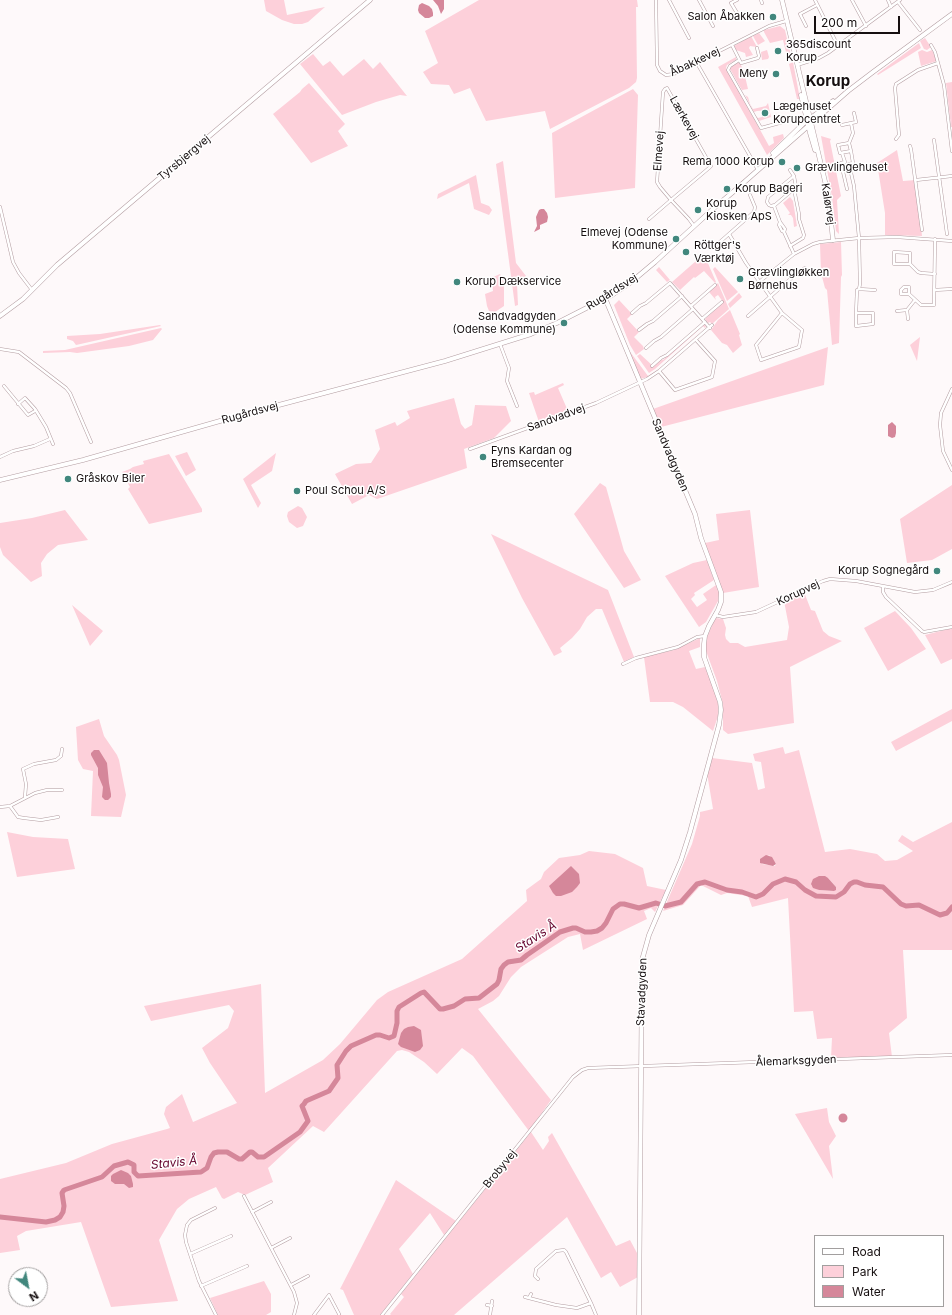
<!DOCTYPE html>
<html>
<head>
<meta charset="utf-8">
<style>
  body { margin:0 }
  #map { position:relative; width:952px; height:1315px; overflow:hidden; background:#fef9fa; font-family:Inter,sans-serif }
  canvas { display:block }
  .legend { position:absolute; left:814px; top:1235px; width:130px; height:72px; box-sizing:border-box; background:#fff; border:1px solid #a29f9f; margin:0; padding:5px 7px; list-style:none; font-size:12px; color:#160f10 }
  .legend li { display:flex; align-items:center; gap:8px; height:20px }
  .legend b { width:20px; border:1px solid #a29f9f }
  .north { position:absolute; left:8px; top:1267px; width:40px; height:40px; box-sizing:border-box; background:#fff; border:1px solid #a29f9f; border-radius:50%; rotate:148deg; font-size:11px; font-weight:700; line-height:16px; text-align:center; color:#160f10 }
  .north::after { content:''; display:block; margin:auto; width:14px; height:18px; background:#41877d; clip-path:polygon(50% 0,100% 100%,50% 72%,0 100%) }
  .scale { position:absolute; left:814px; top:16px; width:86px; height:18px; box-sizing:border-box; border:2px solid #160f10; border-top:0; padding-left:5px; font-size:12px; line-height:14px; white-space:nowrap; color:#160f10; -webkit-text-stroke:3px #fff; paint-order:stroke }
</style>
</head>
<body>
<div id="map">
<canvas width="952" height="1315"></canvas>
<ul class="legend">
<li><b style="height:5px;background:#fff"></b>Road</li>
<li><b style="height:11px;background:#fdd0da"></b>Park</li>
<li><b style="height:11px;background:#d5879a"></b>Water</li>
</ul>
<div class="north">N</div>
<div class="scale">200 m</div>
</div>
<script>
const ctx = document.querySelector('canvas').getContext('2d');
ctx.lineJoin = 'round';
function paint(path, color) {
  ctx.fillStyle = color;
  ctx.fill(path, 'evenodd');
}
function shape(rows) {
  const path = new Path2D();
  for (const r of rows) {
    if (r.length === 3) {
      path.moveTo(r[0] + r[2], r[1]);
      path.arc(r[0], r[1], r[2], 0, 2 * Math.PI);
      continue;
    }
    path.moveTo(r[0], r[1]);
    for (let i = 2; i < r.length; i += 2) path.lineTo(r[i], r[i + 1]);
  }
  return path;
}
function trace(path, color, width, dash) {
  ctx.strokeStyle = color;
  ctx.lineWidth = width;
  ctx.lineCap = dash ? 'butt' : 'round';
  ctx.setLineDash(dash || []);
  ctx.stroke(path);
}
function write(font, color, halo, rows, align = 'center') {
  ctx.font = font + ' Inter,sans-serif';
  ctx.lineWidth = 3;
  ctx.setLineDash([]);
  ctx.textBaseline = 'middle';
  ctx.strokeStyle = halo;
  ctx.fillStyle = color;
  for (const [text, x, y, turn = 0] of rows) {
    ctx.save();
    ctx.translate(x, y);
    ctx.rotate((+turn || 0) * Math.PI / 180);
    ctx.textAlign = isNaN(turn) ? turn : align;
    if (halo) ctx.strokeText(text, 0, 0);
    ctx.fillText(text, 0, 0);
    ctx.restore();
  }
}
const green = shape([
  [264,0,284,0,287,15,325,7,308,22,302,24,294,24,282,20,266,11],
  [479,0,637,0,638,7,636,7,637,78,636,82,629,88,550,129,545,111,486,121,470,88,454,94,449,85,431,84,423,72,438,63,425,31],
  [780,26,785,30,792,60,788,60,783,40,770,43,764,32,764,30],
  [759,33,765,41,758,45,753,36],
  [751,36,757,47,750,46,749,48,753,55,746,57,745,53,736,50,734,46],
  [925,38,931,47,927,50,924,49,920,41],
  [919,43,921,48,878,75,877,74],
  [767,50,769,57,768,59,762,60,761,52],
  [922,50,927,52,932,50,937,61,921,66,918,52],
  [313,54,323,66,330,61,343,76,364,59,373,69,380,62,407,96,400,95,376,102,342,115,300,64],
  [736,57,736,60,727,65,726,68,769,146,774,143,773,137,783,134,784,138,767,155,718,67],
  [793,62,800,99,797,99,789,64],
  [737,63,740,63,744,72,748,89,742,90,743,92,730,69,731,67],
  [952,82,952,127,951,127,946,83],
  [309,83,345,124,338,131,348,146,311,163,273,114,300,92,302,89],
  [633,89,638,95,635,188,555,198,552,133],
  [745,95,748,97,750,104,753,109,766,106,768,103,771,117,759,121,756,116,758,118,770,115,769,110,757,111,754,112,755,114],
  [821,136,831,139,830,141,841,196,837,200,839,234,836,231,832,197],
  [897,150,903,181,916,180,922,236,885,235,885,213,877,163],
  [503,161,516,263,526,276,517,284,518,305,515,306,496,164],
  [476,175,481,203,489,206,492,210,489,215,474,209,469,183,437,199,438,194],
  [790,197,793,201,797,226,794,227,793,218,791,215,788,215,790,213,783,203],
  [841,242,842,275,841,277,839,343,832,345,827,290,825,288,821,273,820,244],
  [704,254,716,282,715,283,704,271,695,278,694,277,680,290,672,282],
  [659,267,670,280,667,282,656,270],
  [715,267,738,292,727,301,713,269],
  [500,274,504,282,504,306,495,312,489,311,487,306,485,294,493,291,491,278],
  [718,283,729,309,712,324,710,322,708,323,705,319,723,302,718,295,715,297,716,300,709,292],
  [739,293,742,297,730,308,728,304],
  [619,300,632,314,627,319,639,332,634,337,643,346,644,349,636,355,630,345,614,305],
  [730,310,740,334,739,335,742,345,733,353,727,345,722,343,711,330,718,320],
  [704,324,706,327,705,328,703,326,655,369,649,373,637,356,640,354,653,366,661,359,663,360],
  [160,325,161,326,76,345,73,341,67,339,67,336,100,334],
  [706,327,659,370,648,377,640,379,628,349,648,376,658,370],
  [161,328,162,329,153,340,129,346,77,353,70,352,43,353,43,351,65,350],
  [920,337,917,361,910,345],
  [828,347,824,385,661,427,653,409],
  [563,383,564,385,558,388,568,411,539,422,529,393,534,392,535,395],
  [454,398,461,424,465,429,472,425,475,405,506,406,511,421,494,438,464,449,467,468,377,499,369,495,352,504,335,474,356,464,371,463,380,449,375,430,395,422,397,426,410,418,407,411],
  [187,452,196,470,186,476,175,456],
  [276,453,272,471,251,485,261,503,258,508,243,479],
  [169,454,202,509,202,512,149,524,128,489,130,487,122,472,130,469,133,467,144,464,143,461],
  [600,483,606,487,624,551,641,580,624,588,574,514],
  [952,485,952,549,932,560,907,563,900,519],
  [298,506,302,508,307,517,303,526,297,528,289,522,287,516,288,512],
  [65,510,88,540,58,545,47,554,41,563,42,576,31,582,3,555,0,547,0,523,32,518],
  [750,510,759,587,723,593,705,543,719,540,716,514],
  [491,534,608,590,634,657,624,662,602,609,596,609,587,617,580,629,572,638,560,648,562,652,554,656,522,598],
  [707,560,714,580,694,593,695,595,691,599,697,607,707,600,703,594,716,585,719,592,718,601,706,622,699,627,665,576,693,563],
  [804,592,811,610,815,611,823,631,829,636,842,641,790,667,794,723,728,734,723,730,723,704,717,681,706,651,706,640,713,623,716,618,723,619,726,628,725,635,726,639,730,643,738,643,745,647,787,640,789,627,784,601],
  [72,605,103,631,90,646],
  [895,611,911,628,926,649,888,671,864,628],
  [952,628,952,659,941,664,925,635],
  [700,638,700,647,689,651,696,669,705,667,715,691,718,704,718,716,713,731,683,707,673,702,650,702,644,657,674,650],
  [952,709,952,721,896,751,891,742],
  [99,719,104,736,117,755,119,760,126,795,121,817,91,816,93,771,83,769,78,760,76,727],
  [783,747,785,754,799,750,825,852,850,849,877,854,885,861,897,860,913,851,898,841,902,835,913,842,952,822,952,950,903,950,907,1018,889,1033,892,1057,831,1058,832,1038,817,1039,813,1011,794,1012,788,898,752,907,748,896,727,893,721,895,701,885,683,905,663,911,692,844,700,816,700,812,713,809,707,773,712,758,752,763,758,790,765,788,761,762,755,761,753,754],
  [769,855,776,864,775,866,762,864],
  [828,878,836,887,834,891,819,890,811,885],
  [7,832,33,837,68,839,75,869,17,877],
  [589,851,615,854,643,868,647,886,666,890,655,912,651,908,644,911,647,919,583,950,580,934,568,937,521,967,511,977,499,996,493,1001,478,1009,551,1100,529,1131,473,1056,462,1048,437,1074,424,1062,409,1052,402,1050,397,1051,324,1132,313,1126,268,1168,273,1182,245,1195,238,1192,224,1199,222,1198,216,1187,189,1199,177,1209,159,1240,178,1301,111,1307,81,1222,26,1231,17,1236,20,1250,0,1253,0,1179,66,1163,112,1144,167,1129,170,1128,164,1114,166,1107,182,1094,193,1122,237,1103,210,1063,202,1048,228,1028,234,1011,229,1005,151,1021,144,1006,261,984,265,1093,323,1060,340,1044,377,1000,388,992,462,959,527,901,526,890,541,879,544,872,559,858,580,855],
  [827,1108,829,1122,836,1136,829,1146,833,1179,795,1114],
  [531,1132,543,1150,549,1141,548,1137,552,1133,616,1246,630,1240,637,1253,638,1277,620,1287,611,1272,601,1278,567,1217,454,1315,391,1315,390,1314,404,1297,401,1294],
  [396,1180,456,1221,444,1235,430,1213,399,1249,413,1274,380,1315,354,1315,343,1290,340,1289],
  [264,1281,271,1294,271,1312,266,1315,218,1315,210,1298]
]);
const water = shape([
  [433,0,444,0,444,9,441,14,438,6],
  [422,3,429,6,432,9,433,13,433,16,429,18,425,18,419,13,418,10,419,5],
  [541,209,544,209,547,213,548,217,547,222,540,225,540,229,534,232,537,226,536,217,539,210],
  [892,422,896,426,896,433,895,437,892,438,888,436,888,425],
  [94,750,99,750,107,763,109,783,111,794,111,797,108,800,105,800,102,797,103,787,98,775,98,768,91,755,91,753],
  [766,855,772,857,776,864,773,866,760,863,760,859],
  [571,866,579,874,580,883,577,887,572,892,561,896,556,896,553,893,549,886],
  [819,876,825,876,828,878,836,887,836,890,834,891,819,890,813,888,811,884,813,879],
  [414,1026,421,1030,423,1046,420,1050,415,1052,401,1047,398,1044,401,1033,404,1029,408,1027],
  [843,1118,4.5],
  [121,1170,128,1173,131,1176,133,1184,133,1187,129,1188,124,1184,115,1184,111,1181,111,1176,113,1174]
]);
const river = shape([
  [0,1217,46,1222,55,1220,60,1217,63,1212,64,1206,62,1193,64,1190,102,1177,114,1166,128,1162,134,1165,134,1172,138,1176,201,1172,207,1168,211,1157,214,1153,218,1152,227,1152,239,1159,242,1159,250,1152,252,1152,258,1157,264,1157,300,1132,308,1121,302,1106,304,1104,306,1101,329,1091,338,1078,337,1065,346,1051,351,1046,376,1035,380,1035,389,1038,394,1036,397,1023,397,1011,399,1007,421,993,424,992,440,1009,443,1009,454,1006,465,999,479,998,497,984,499,980,501,969,504,965,508,962,521,960,527,955,560,932,573,928,576,928,585,932,591,932,597,931,602,928,606,923,613,909,620,904,624,904,639,908,656,903,665,906,681,902,697,884,705,882,727,890,742,892,756,897,763,894,773,884,785,879,796,882,805,890,816,896,836,897,844,892,850,884,854,882,857,882,865,885,883,887,901,904,906,906,919,905,940,915,947,913,952,907]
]);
const street = shape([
  [656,0,657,65,660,71,666,75,674,74,769,26,786,21],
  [669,0,689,38],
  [699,0,713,26],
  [761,0,762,3],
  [815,0,838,46],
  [852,0,866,26],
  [888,0,891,7],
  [898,2,920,30],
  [737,13,731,3,737,0],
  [806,26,800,14,817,5],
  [732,45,741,63,758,58,759,56,757,48],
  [931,45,935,52,944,85,952,151],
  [739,60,730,66,728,70,761,128,783,122],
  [698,65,758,170],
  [797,65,819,58,828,53,900,0],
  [851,123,853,133,849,143,851,151],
  [842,125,856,122,854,113],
  [896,139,899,135,895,88,896,84,918,70,938,63],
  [934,140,947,234],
  [849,143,838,145,840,153,851,151,853,163,849,164,854,186,859,238,860,284,859,289,857,290,856,313,873,313,873,324,856,326,856,313],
  [910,146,911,149,922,230],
  [842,153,845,162,841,163,847,189],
  [790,170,794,176,796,187,775,205,771,206,769,205,767,202,768,197,794,176],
  [916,180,952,176],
  [774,206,780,222,779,225,782,231,784,232,794,254],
  [0,207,13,262,19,273,32,290],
  [649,219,671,200,709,168,711,166,667,88,665,89,663,92,657,182,660,187,671,200,689,219,694,226],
  [780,222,785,229,784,232],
  [729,234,746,263,782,313,802,330,799,347,761,360,756,345,782,313],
  [790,246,803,238,804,235,799,219,799,214,794,189],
  [713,248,754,212,755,207,750,195],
  [910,264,894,264,894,252,910,253,910,264,918,272,921,273,935,274],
  [759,282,794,254,813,244,820,242,859,238,897,237,952,241],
  [859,289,875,290],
  [934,290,952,289],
  [909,294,901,294,901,290,904,287,909,287,909,294,921,305,934,305,935,239],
  [691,306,715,285],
  [907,310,908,319],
  [897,311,907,310,915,300],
  [632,313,640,306,646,303,670,283,710,328],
  [748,316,795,275,805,268],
  [702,319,722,302],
  [639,330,647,324,653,321,682,296],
  [500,344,509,368,507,381,517,406],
  [646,348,654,341,661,337,693,309],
  [0,349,19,352,66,388,70,393,91,442],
  [652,366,661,358,667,355,705,322],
  [659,371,675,390,712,377,715,361,696,340],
  [4,386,28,415,35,411],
  [952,389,941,413,940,425,943,451,952,470],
  [18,404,25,398,35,409,46,427,53,444],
  [470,449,596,403,647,379,659,371,712,325],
  [0,457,13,451,34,446,50,439],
  [883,586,883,592,886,597,922,631,924,632,952,627],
  [715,615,723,617,756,612,823,581,830,579,856,581,915,592,933,590,952,582],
  [623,664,636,658,678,647,697,637,705,636],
  [25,797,26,784,23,769,34,764,56,760,61,756,62,749],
  [10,806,18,817,24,818,41,820,58,817],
  [0,807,10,806,35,793,47,790,62,790],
  [244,1196,294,1292,297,1303,294,1315],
  [215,1208,191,1220,187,1225,185,1235,186,1242,199,1281,216,1315],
  [252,1212,271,1202],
  [271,1248,290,1238],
  [190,1254,231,1236],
  [538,1279,535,1276,536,1269,556,1251,564,1250,566,1252,591,1303,596,1315],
  [291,1285,308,1276],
  [201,1286,247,1266],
  [525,1297,556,1305,577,1308,591,1303],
  [529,1298,531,1294],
  [487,1305,492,1306],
  [314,1315,329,1295,339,1314],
  [382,1315,573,1077,582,1070,588,1068,952,1055],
  [490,1315,492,1301]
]);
const secondary = shape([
  [782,0,828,194,833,240],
  [801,95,810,133,815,150],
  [773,153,803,124,833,101],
  [605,298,695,514,701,538,721,592,721,602,718,610,709,626,705,636,704,644,704,657,720,702,721,710,719,725,690,832,681,860,649,935,642,960,639,1315],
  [0,316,23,299,57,265,370,0],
  [0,480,83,460,241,415,445,361,531,334,557,323,612,295,630,283,655,262,714,208,733,192,848,91,873,72,952,14]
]);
const markers = [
  [773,17,4,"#41877d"],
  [778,51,4,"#41877d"],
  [776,74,4,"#41877d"],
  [765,113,4,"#41877d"],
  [782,162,4,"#41877d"],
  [797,168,4,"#41877d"],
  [727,189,4,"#41877d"],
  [698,210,4,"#41877d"],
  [676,239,4,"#41877d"],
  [686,252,4,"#41877d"],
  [740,279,4,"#41877d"],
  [457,282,4,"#41877d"],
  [564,323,4,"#41877d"],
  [483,457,4,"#41877d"],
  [68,479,4,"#41877d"],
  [297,491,4,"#41877d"],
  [937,571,4,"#41877d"]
];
const poiNames = [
  ["Salon Åbakken",765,17,"right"],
  ["365discount",786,45],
  ["Korup",786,58],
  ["Meny",768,74,"right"],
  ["Lægehuset",773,107],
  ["Korupcentret",773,120],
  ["Rema 1000 Korup",774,162,"right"],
  ["Grævlingehuset",805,168],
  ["Korup Bageri",735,189],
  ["Korup",706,204],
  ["Kiosken ApS",706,217],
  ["Elmevej (Odense",668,233,"right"],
  ["Kommune)",668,246,"right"],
  ["Röttger's",694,246],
  ["Værktøj",694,259],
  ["Grævlingløkken",748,273],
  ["Børnehus",748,286],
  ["Korup Dækservice",465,282],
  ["Sandvadgyden",556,317,"right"],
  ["(Odense Kommune)",556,330,"right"],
  ["Fyns Kardan og",491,451],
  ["Bremsecenter",491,464],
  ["Gråskov Biler",76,479],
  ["Poul Schou A/S",305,491],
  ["Korup Sognegård",929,571,"right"]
];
const streetNames = [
  ["Åbakkevej",695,62,-25],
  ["Lærkevej",684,118,61],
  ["Elmevej",659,151,-86],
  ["Tyrsbjergvej",184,158,-40],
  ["Kalørvej",828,204,81],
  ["Rugårdsvej",612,292,-32],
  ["Rugårdsvej",250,413,-15],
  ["Sandvadvej",556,418,-20],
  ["Sandvadgyden",670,455,67],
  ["Korupvej",798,593,-25],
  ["Stavadgyden",642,992,-88],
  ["Ålemarksgyden",796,1061,-2],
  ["Brobyvej",500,1169,-51]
];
const waterNames = [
  ["Stavis Å",536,937,-33],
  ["Stavis Å",174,1163,-6]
];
const districtNames = [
  ["Korup",828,81]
];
paint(green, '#fdd0da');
paint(water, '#d5879a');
trace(river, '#d5879a', 5);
trace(street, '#b39da1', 3.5);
trace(secondary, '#b39da1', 5);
trace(street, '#fff', 2.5);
trace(secondary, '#fff', 4);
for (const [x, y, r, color] of markers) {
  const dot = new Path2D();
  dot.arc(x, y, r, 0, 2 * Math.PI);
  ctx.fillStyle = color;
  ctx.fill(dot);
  trace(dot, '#fff', 1.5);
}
write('11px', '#160f10', '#fff', poiNames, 'left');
write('11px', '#160f10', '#fff', streetNames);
write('italic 12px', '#66062f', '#fff', waterNames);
write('bold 15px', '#160f10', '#fff', districtNames);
</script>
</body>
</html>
